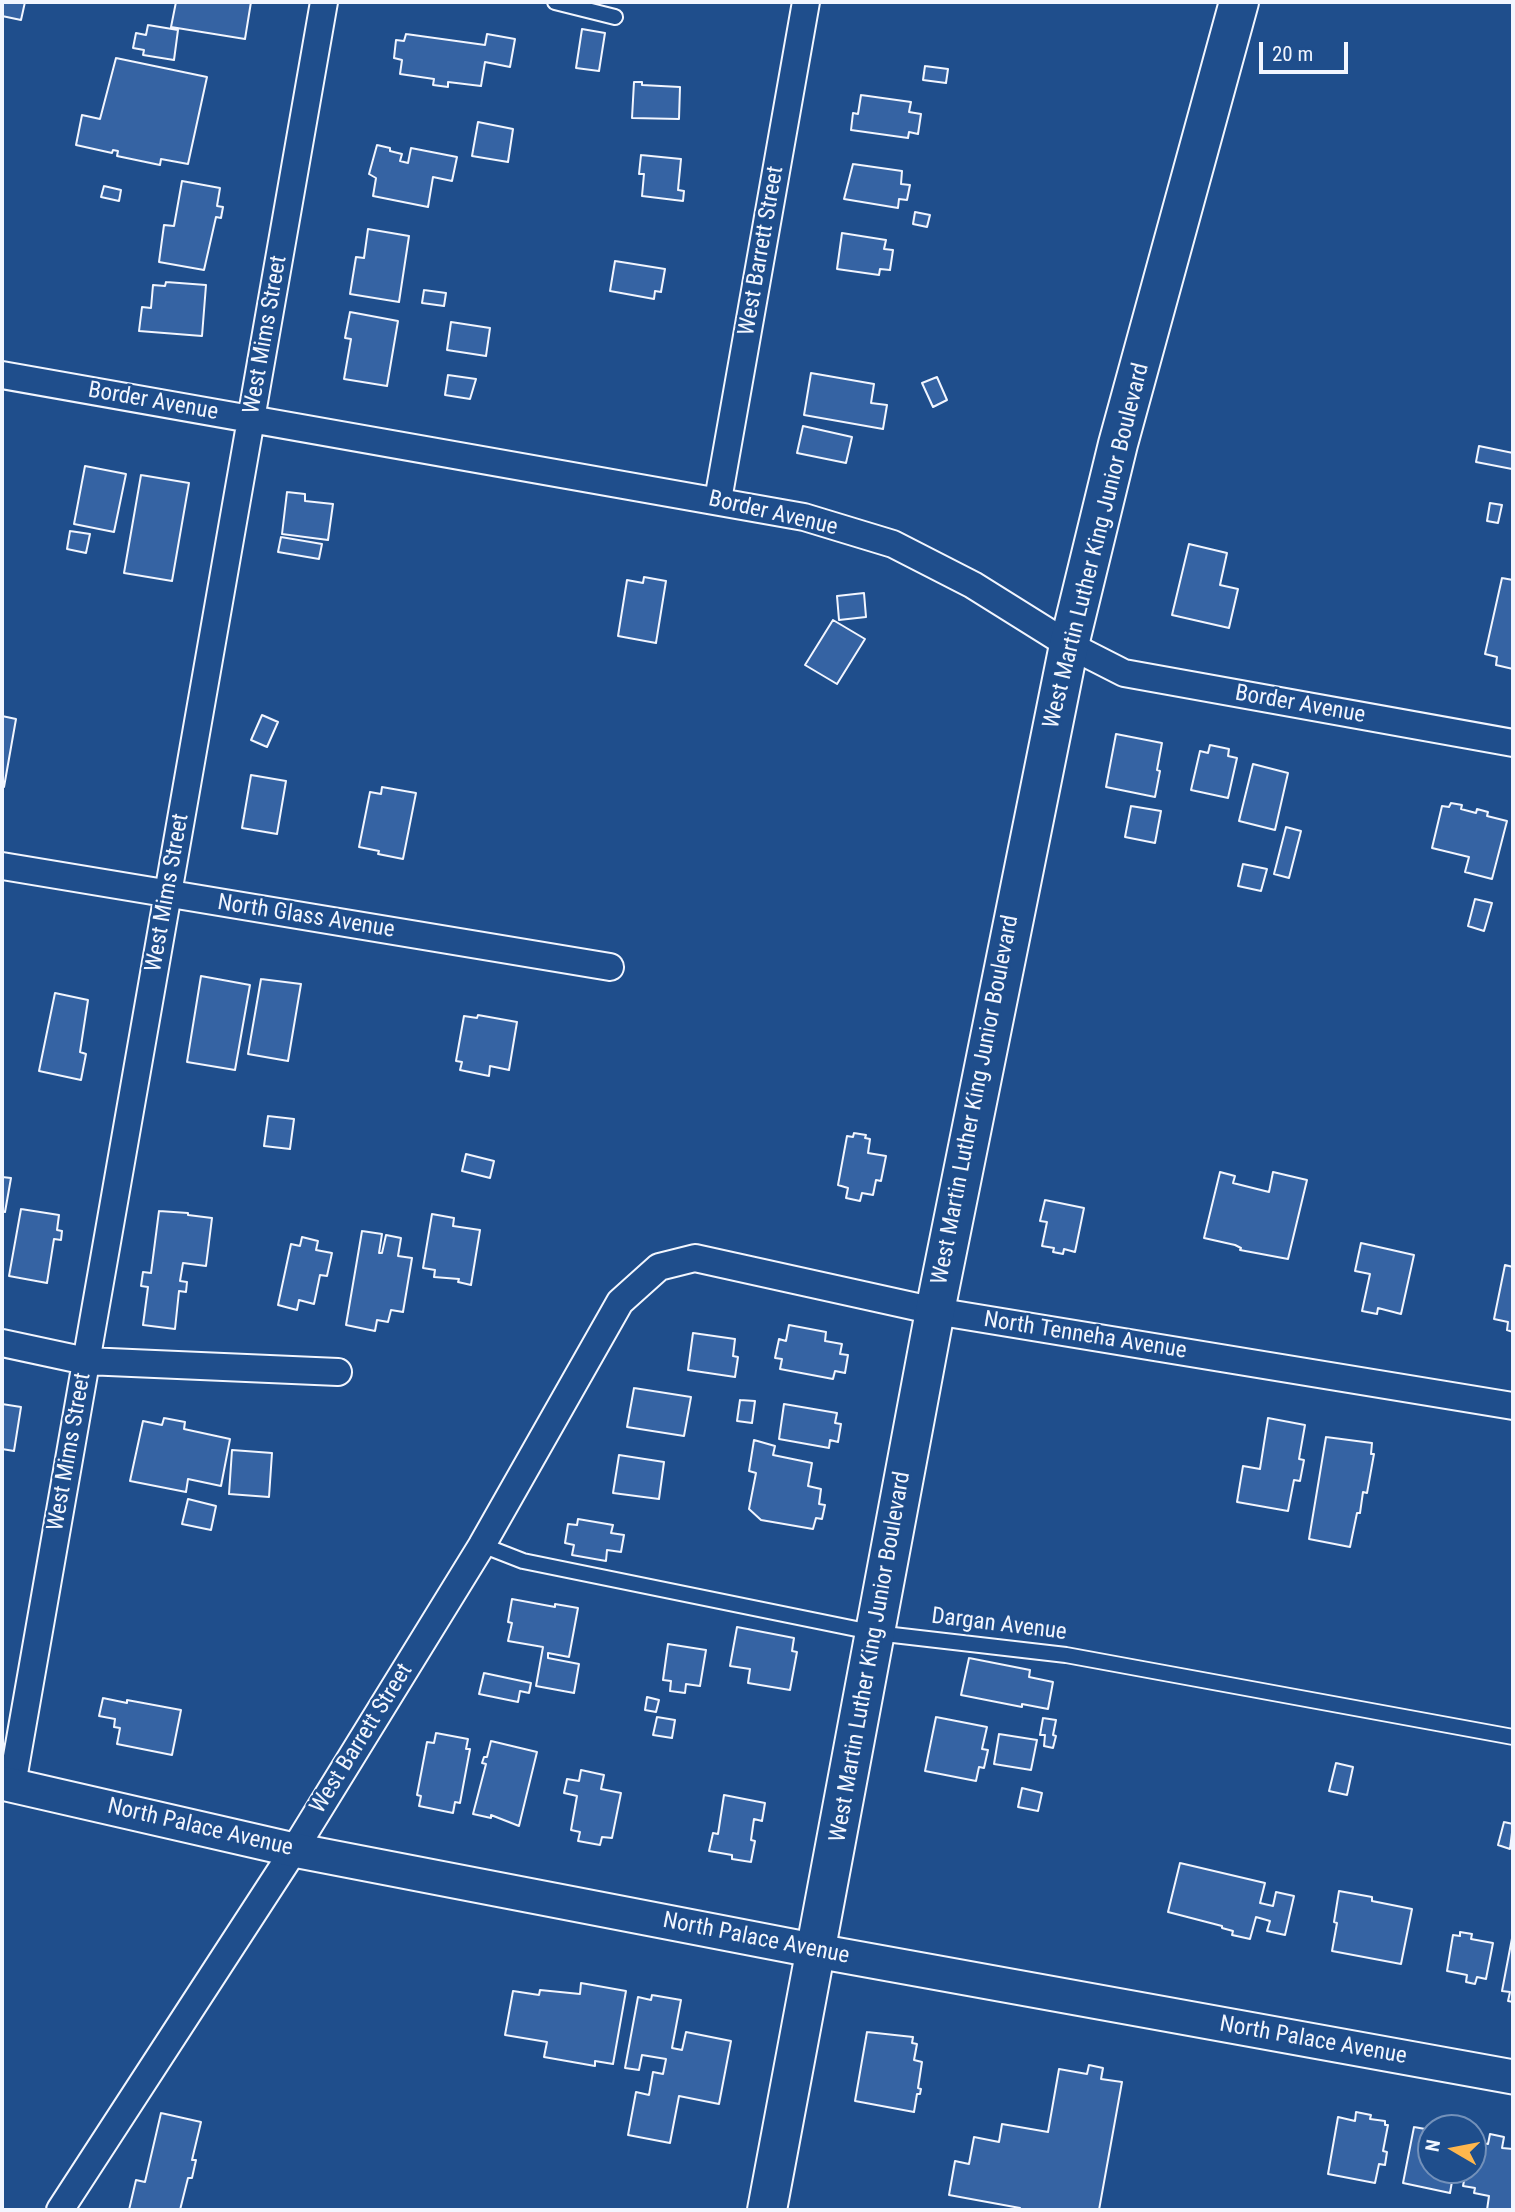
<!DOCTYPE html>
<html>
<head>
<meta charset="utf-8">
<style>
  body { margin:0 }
  #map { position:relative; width:1515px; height:2212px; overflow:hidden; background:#1f4e8c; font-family:"Roboto Condensed",sans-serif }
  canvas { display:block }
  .frame { position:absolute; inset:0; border:4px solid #f2f6ff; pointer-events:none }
  .north { position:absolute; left:1417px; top:2114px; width:70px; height:70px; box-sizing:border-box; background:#1f4e8c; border:2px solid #7391ba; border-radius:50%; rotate:280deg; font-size:19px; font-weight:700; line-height:28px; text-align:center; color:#f2f6ff }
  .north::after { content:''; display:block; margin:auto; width:24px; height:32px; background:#ffb74d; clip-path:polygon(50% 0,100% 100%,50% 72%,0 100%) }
  .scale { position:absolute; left:1259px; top:42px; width:89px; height:32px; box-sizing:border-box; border:4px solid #f2f6ff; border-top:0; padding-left:9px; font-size:21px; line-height:24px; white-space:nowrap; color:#f2f6ff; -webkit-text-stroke:5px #1f4e8c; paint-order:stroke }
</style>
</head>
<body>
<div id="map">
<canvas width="1515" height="2212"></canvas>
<div class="frame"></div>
<div class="north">N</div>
<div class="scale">20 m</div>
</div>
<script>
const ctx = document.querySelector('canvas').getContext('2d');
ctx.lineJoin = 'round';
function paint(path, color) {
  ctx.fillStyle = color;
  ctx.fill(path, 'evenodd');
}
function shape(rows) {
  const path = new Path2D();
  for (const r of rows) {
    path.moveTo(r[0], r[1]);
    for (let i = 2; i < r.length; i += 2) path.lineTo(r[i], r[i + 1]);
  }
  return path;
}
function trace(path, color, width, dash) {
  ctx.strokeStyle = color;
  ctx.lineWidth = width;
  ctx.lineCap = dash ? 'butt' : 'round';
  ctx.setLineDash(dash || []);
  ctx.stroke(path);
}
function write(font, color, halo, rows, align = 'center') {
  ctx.font = font + ' "Roboto Condensed",sans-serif';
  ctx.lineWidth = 5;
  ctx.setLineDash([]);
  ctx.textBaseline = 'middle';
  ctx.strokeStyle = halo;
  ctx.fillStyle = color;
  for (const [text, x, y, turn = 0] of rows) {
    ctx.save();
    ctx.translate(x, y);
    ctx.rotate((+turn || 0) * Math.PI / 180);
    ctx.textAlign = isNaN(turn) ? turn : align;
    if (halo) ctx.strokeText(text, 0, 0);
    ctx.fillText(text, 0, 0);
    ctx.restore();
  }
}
const building = shape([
  [2,2,25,2,21,20,2,16,2,2],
  [176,2,251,2,245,39,171,27,176,2],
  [148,25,178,30,174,60,143,55,144,50,133,48,136,33,146,35,148,25],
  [582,29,605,33,599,71,576,68,582,29],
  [406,34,485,45,487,34,515,39,510,67,485,62,481,86,448,82,448,87,433,85,434,79,400,74,402,60,394,58,396,40,404,41,406,34],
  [116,58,207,77,188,164,161,159,160,165,117,156,118,151,113,150,112,153,76,145,82,115,100,119,116,58],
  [925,66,948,69,946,83,923,80,925,66],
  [634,82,642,82,642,85,680,87,679,119,632,118,634,82],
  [861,95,911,102,909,112,921,114,918,134,909,132,908,138,851,130,853,113,858,114,861,95],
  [478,122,513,129,508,162,472,156,478,122],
  [377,145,390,148,390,151,402,154,400,161,408,163,411,148,457,157,452,181,433,177,428,207,373,196,376,178,369,174,377,145],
  [641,155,681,159,678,190,684,191,683,201,642,196,644,174,639,174,641,155],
  [853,164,902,171,901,184,910,185,907,200,899,199,898,208,844,199,853,164],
  [182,181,220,188,217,206,223,207,221,218,216,217,204,270,159,262,164,225,174,226,182,181],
  [104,186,121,190,119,201,101,197,104,186],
  [915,212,930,215,927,227,913,224,915,212],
  [368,229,409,236,399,302,350,294,356,257,364,258,368,229],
  [842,233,886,240,884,249,893,250,890,270,880,269,879,275,837,269,842,233],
  [615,261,665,269,661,292,655,291,654,299,610,291,615,261],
  [166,282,206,285,202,336,139,331,142,307,151,308,153,285,165,286,166,282],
  [424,290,446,293,444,306,422,303,424,290],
  [350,312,398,321,387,386,344,379,351,339,345,338,350,312],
  [451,322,490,328,486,356,447,350,451,322],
  [811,373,874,384,871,403,887,405,883,429,804,415,811,373],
  [448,375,476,379,470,399,445,395,448,375],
  [937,377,947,400,933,407,922,383,937,377],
  [803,426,852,437,846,463,797,453,803,426],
  [1479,446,1513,453,1512,469,1476,462,1479,446],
  [85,466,126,474,114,532,74,524,85,466],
  [141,475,189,483,172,581,124,573,141,475],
  [287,492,305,494,305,501,333,504,328,540,282,534,287,492],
  [1490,503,1502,505,1498,523,1487,521,1490,503],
  [70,531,90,534,86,553,67,549,70,531],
  [281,537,322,544,319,559,278,552,281,537],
  [1189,544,1227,553,1220,585,1238,589,1229,628,1172,615,1189,544],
  [644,577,666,581,656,643,618,636,627,580,643,583,644,577],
  [1502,578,1513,580,1513,669,1496,665,1497,657,1485,654,1502,578],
  [864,593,866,617,839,620,837,596,864,593],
  [833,620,865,639,837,684,805,665,833,620],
  [262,715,278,722,267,747,251,740,262,715],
  [2,716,16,719,4,787,2,787,2,716],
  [1116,734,1162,743,1157,770,1160,771,1155,797,1106,787,1116,734],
  [1210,745,1229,749,1228,756,1237,758,1228,798,1191,790,1200,751,1208,753,1210,745],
  [1253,764,1288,773,1275,830,1239,821,1253,764],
  [251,775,286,781,277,834,242,828,251,775],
  [382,787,416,793,403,859,378,854,379,851,359,847,370,792,381,794,382,787],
  [1451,803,1462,805,1461,809,1476,813,1477,809,1488,812,1487,816,1507,821,1492,879,1465,872,1469,857,1432,848,1442,806,1449,807,1451,803],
  [1131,806,1161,811,1155,843,1125,837,1131,806],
  [1286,827,1301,831,1289,878,1274,874,1286,827],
  [1243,864,1267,869,1261,891,1238,886,1243,864],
  [1475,899,1492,903,1484,931,1468,926,1475,899],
  [201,976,250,985,235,1070,187,1062,201,976],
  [261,979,301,984,288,1061,248,1054,261,979],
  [55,993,88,1000,80,1052,86,1054,81,1080,39,1071,55,993],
  [478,1015,517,1022,509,1070,490,1066,489,1076,460,1070,462,1062,456,1061,464,1016,477,1018,478,1015],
  [268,1116,294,1119,290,1149,264,1146,268,1116],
  [854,1133,866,1135,865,1138,870,1139,868,1153,886,1156,881,1181,876,1180,873,1195,862,1193,860,1201,846,1198,848,1188,838,1185,847,1136,853,1137,854,1133],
  [466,1154,494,1161,490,1178,462,1171,466,1154],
  [1220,1172,1235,1176,1233,1183,1269,1192,1273,1172,1307,1180,1288,1259,1240,1250,1241,1248,1235,1245,1204,1238,1220,1172],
  [2,1177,11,1178,5,1212,2,1211,2,1177],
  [1045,1200,1084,1208,1075,1252,1064,1249,1063,1254,1053,1252,1054,1248,1042,1246,1047,1222,1040,1221,1045,1200],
  [21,1209,59,1215,57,1230,62,1231,61,1240,54,1239,47,1283,9,1276,21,1209],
  [159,1211,188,1213,188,1215,212,1218,206,1266,183,1263,180,1281,187,1282,186,1292,179,1291,175,1329,143,1325,148,1287,141,1286,143,1272,151,1273,159,1211],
  [432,1214,454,1218,453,1226,480,1230,471,1285,458,1282,459,1279,434,1277,435,1270,423,1268,432,1214],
  [362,1231,382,1234,379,1253,382,1253,386,1235,401,1238,398,1256,412,1258,403,1312,391,1310,388,1322,377,1320,375,1331,346,1325,362,1231],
  [302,1237,318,1241,316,1250,332,1253,327,1276,320,1275,314,1304,299,1300,297,1310,278,1305,291,1244,300,1246,302,1237],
  [1361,1243,1414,1255,1401,1314,1378,1308,1377,1314,1362,1311,1370,1274,1355,1271,1361,1243],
  [1505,1265,1513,1267,1513,1332,1507,1330,1508,1322,1494,1319,1505,1265],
  [789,1325,826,1332,825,1341,842,1344,840,1354,848,1355,845,1373,835,1371,833,1379,780,1369,782,1359,775,1358,779,1339,786,1341,789,1325],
  [693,1333,735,1339,733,1356,738,1357,735,1377,688,1370,693,1333],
  [634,1388,691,1397,684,1436,627,1427,634,1388],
  [740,1400,755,1401,752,1423,737,1421,740,1400],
  [2,1404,21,1407,14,1451,2,1449,2,1404],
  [784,1404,837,1413,835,1423,841,1424,838,1442,830,1440,829,1448,779,1439,784,1404],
  [164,1418,185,1422,184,1429,230,1439,221,1486,188,1479,186,1492,130,1481,143,1421,162,1425,164,1418],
  [1268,1418,1305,1425,1299,1459,1304,1460,1300,1481,1294,1480,1288,1511,1237,1502,1243,1466,1260,1469,1268,1418],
  [1326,1437,1372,1443,1371,1454,1374,1454,1367,1493,1363,1492,1360,1513,1357,1513,1350,1547,1309,1539,1326,1437],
  [754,1440,775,1446,773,1455,812,1463,808,1486,821,1489,819,1504,825,1505,822,1519,816,1518,813,1529,761,1520,749,1509,756,1473,749,1471,754,1440],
  [232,1450,272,1453,269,1497,229,1494,232,1450],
  [619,1455,664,1462,659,1499,613,1493,619,1455],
  [188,1499,216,1506,211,1530,182,1524,188,1499],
  [578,1519,613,1525,611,1533,624,1535,621,1552,607,1550,606,1561,572,1555,574,1545,565,1543,568,1524,577,1525,578,1519],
  [512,1599,555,1607,555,1604,578,1608,569,1657,548,1653,548,1658,579,1664,574,1693,536,1686,543,1647,508,1641,512,1623,508,1622,512,1599],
  [737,1627,794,1638,792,1651,797,1652,790,1690,748,1683,750,1669,730,1666,737,1627],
  [668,1644,706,1650,700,1686,686,1684,685,1693,670,1691,671,1681,663,1680,668,1644],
  [969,1658,1030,1670,1029,1677,1053,1682,1048,1709,1022,1704,1022,1707,961,1695,969,1658],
  [484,1673,531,1683,529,1693,520,1691,518,1702,479,1694,484,1673],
  [647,1697,659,1700,656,1712,645,1710,647,1697],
  [103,1698,127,1703,127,1700,181,1710,172,1755,117,1744,120,1728,114,1727,115,1719,99,1716,103,1698],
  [657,1717,675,1720,672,1738,653,1735,657,1717],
  [936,1717,987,1727,982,1749,988,1750,984,1768,979,1767,976,1781,925,1771,936,1717],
  [1043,1718,1056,1720,1053,1735,1056,1736,1053,1748,1044,1746,1045,1735,1040,1735,1043,1718],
  [436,1733,468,1739,466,1749,470,1749,460,1803,455,1802,453,1813,419,1806,421,1796,417,1795,427,1742,434,1743,436,1733],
  [999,1734,1037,1740,1031,1770,994,1764,999,1734],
  [491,1741,537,1752,519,1826,491,1815,491,1818,473,1814,486,1764,482,1763,484,1757,487,1757,491,1741],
  [1336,1763,1353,1767,1347,1795,1329,1791,1336,1763],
  [581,1770,604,1775,601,1789,621,1793,612,1838,602,1837,600,1845,578,1841,580,1832,571,1830,577,1796,564,1793,567,1779,579,1781,581,1770],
  [1022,1788,1042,1793,1038,1811,1018,1807,1022,1788],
  [724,1795,765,1803,762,1821,754,1819,751,1840,755,1841,751,1862,732,1859,732,1855,709,1851,713,1833,718,1834,724,1795],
  [1504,1822,1513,1824,1510,1849,1498,1845,1504,1822],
  [1180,1863,1265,1883,1260,1903,1273,1906,1276,1892,1294,1896,1285,1935,1267,1931,1270,1921,1256,1917,1250,1939,1232,1935,1233,1931,1222,1928,1222,1926,1168,1912,1180,1863],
  [1339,1891,1372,1897,1372,1901,1412,1909,1401,1964,1332,1951,1337,1923,1334,1922,1339,1891],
  [1460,1932,1472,1934,1471,1939,1493,1943,1486,1979,1477,1977,1475,1984,1466,1982,1467,1975,1447,1971,1453,1935,1460,1936,1460,1932],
  [1513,1933,1513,2002,1508,2001,1510,1992,1502,1991,1513,1933],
  [581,1983,626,1991,613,2064,595,2061,595,2066,544,2057,547,2042,505,2035,513,1991,539,1995,540,1990,580,1994,581,1983],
  [652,1995,681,2000,672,2048,682,2050,686,2032,731,2041,719,2104,679,2096,670,2143,628,2135,636,2092,649,2095,653,2072,663,2074,666,2059,642,2055,639,2070,625,2068,638,1997,651,2000,652,1995],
  [867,2032,913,2037,912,2043,917,2044,914,2060,922,2062,918,2088,921,2089,920,2094,917,2094,914,2112,855,2101,867,2032],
  [1089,2065,1103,2068,1101,2079,1122,2082,1099,2210,1020,2210,1020,2208,949,2195,955,2161,969,2164,974,2137,999,2142,1002,2124,1048,2132,1059,2069,1087,2074,1089,2065],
  [1356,2112,1371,2115,1370,2119,1385,2121,1385,2125,1388,2125,1383,2151,1387,2152,1385,2165,1379,2164,1375,2183,1328,2174,1338,2117,1355,2121,1356,2112],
  [161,2113,201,2122,192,2160,196,2160,192,2178,188,2178,180,2210,129,2210,136,2180,145,2182,161,2113],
  [1414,2127,1431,2130,1431,2170,1454,2170,1450,2193,1403,2183,1414,2127],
  [1490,2134,1504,2137,1502,2148,1513,2149,1513,2210,1487,2210,1489,2196,1474,2193,1475,2188,1463,2186,1466,2170,1473,2170,1473,2142,1488,2144,1490,2134]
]);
const service = shape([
  [555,2,615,17],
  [482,1545,523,1561,876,1633,1066,1655,1513,1737]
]);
const minor = shape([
  [2,375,804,517,893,544,973,585,1069,645,1124,673,1513,743],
  [718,500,806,2],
  [2,866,610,967],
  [2,1343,86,1361,338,1372],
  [12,1785,324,2],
  [60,2210,294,1850,482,1545,620,1302,659,1267,695,1258,935,1311,1513,1406]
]);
const tertiary = shape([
  [2,1783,294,1850,817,1951,1513,2077]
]);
const secondary = shape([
  [767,2210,935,1311,1069,645,1118,444,1239,2]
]);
const streetNames = [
  ["West Barrett Street",762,251,-80],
  ["West Mims Street",266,335,-80],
  ["Border Avenue",153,402,10],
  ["Border Avenue",773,514,13],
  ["West Martin Luther King Junior Boulevard",1097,546,-76],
  ["Border Avenue",1300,705,10],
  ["West Mims Street",168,893,-80],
  ["North Glass Avenue",306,917,9],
  ["West Martin Luther King Junior Boulevard",976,1100,-79],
  ["North Tenneha Avenue",1085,1336,9],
  ["West Mims Street",70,1452,-80],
  ["Dargan Avenue",999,1625,7],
  ["West Martin Luther King Junior Boulevard",871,1657,-80],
  ["West Barrett Street",362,1739,-58],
  ["North Palace Avenue",200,1828,13],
  ["North Palace Avenue",756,1939,11],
  ["North Palace Avenue",1313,2041,10]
];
paint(building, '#3563a3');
trace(building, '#f2f6ff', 2);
trace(service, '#f2f6ff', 18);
trace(minor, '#f2f6ff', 30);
trace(tertiary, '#f2f6ff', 37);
trace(secondary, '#f2f6ff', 42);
trace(service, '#1f4e8c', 14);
trace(minor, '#1f4e8c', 26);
trace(tertiary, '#1f4e8c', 33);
trace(secondary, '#1f4e8c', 38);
write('23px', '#f2f6ff', '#1f4e8c', streetNames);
</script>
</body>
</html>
